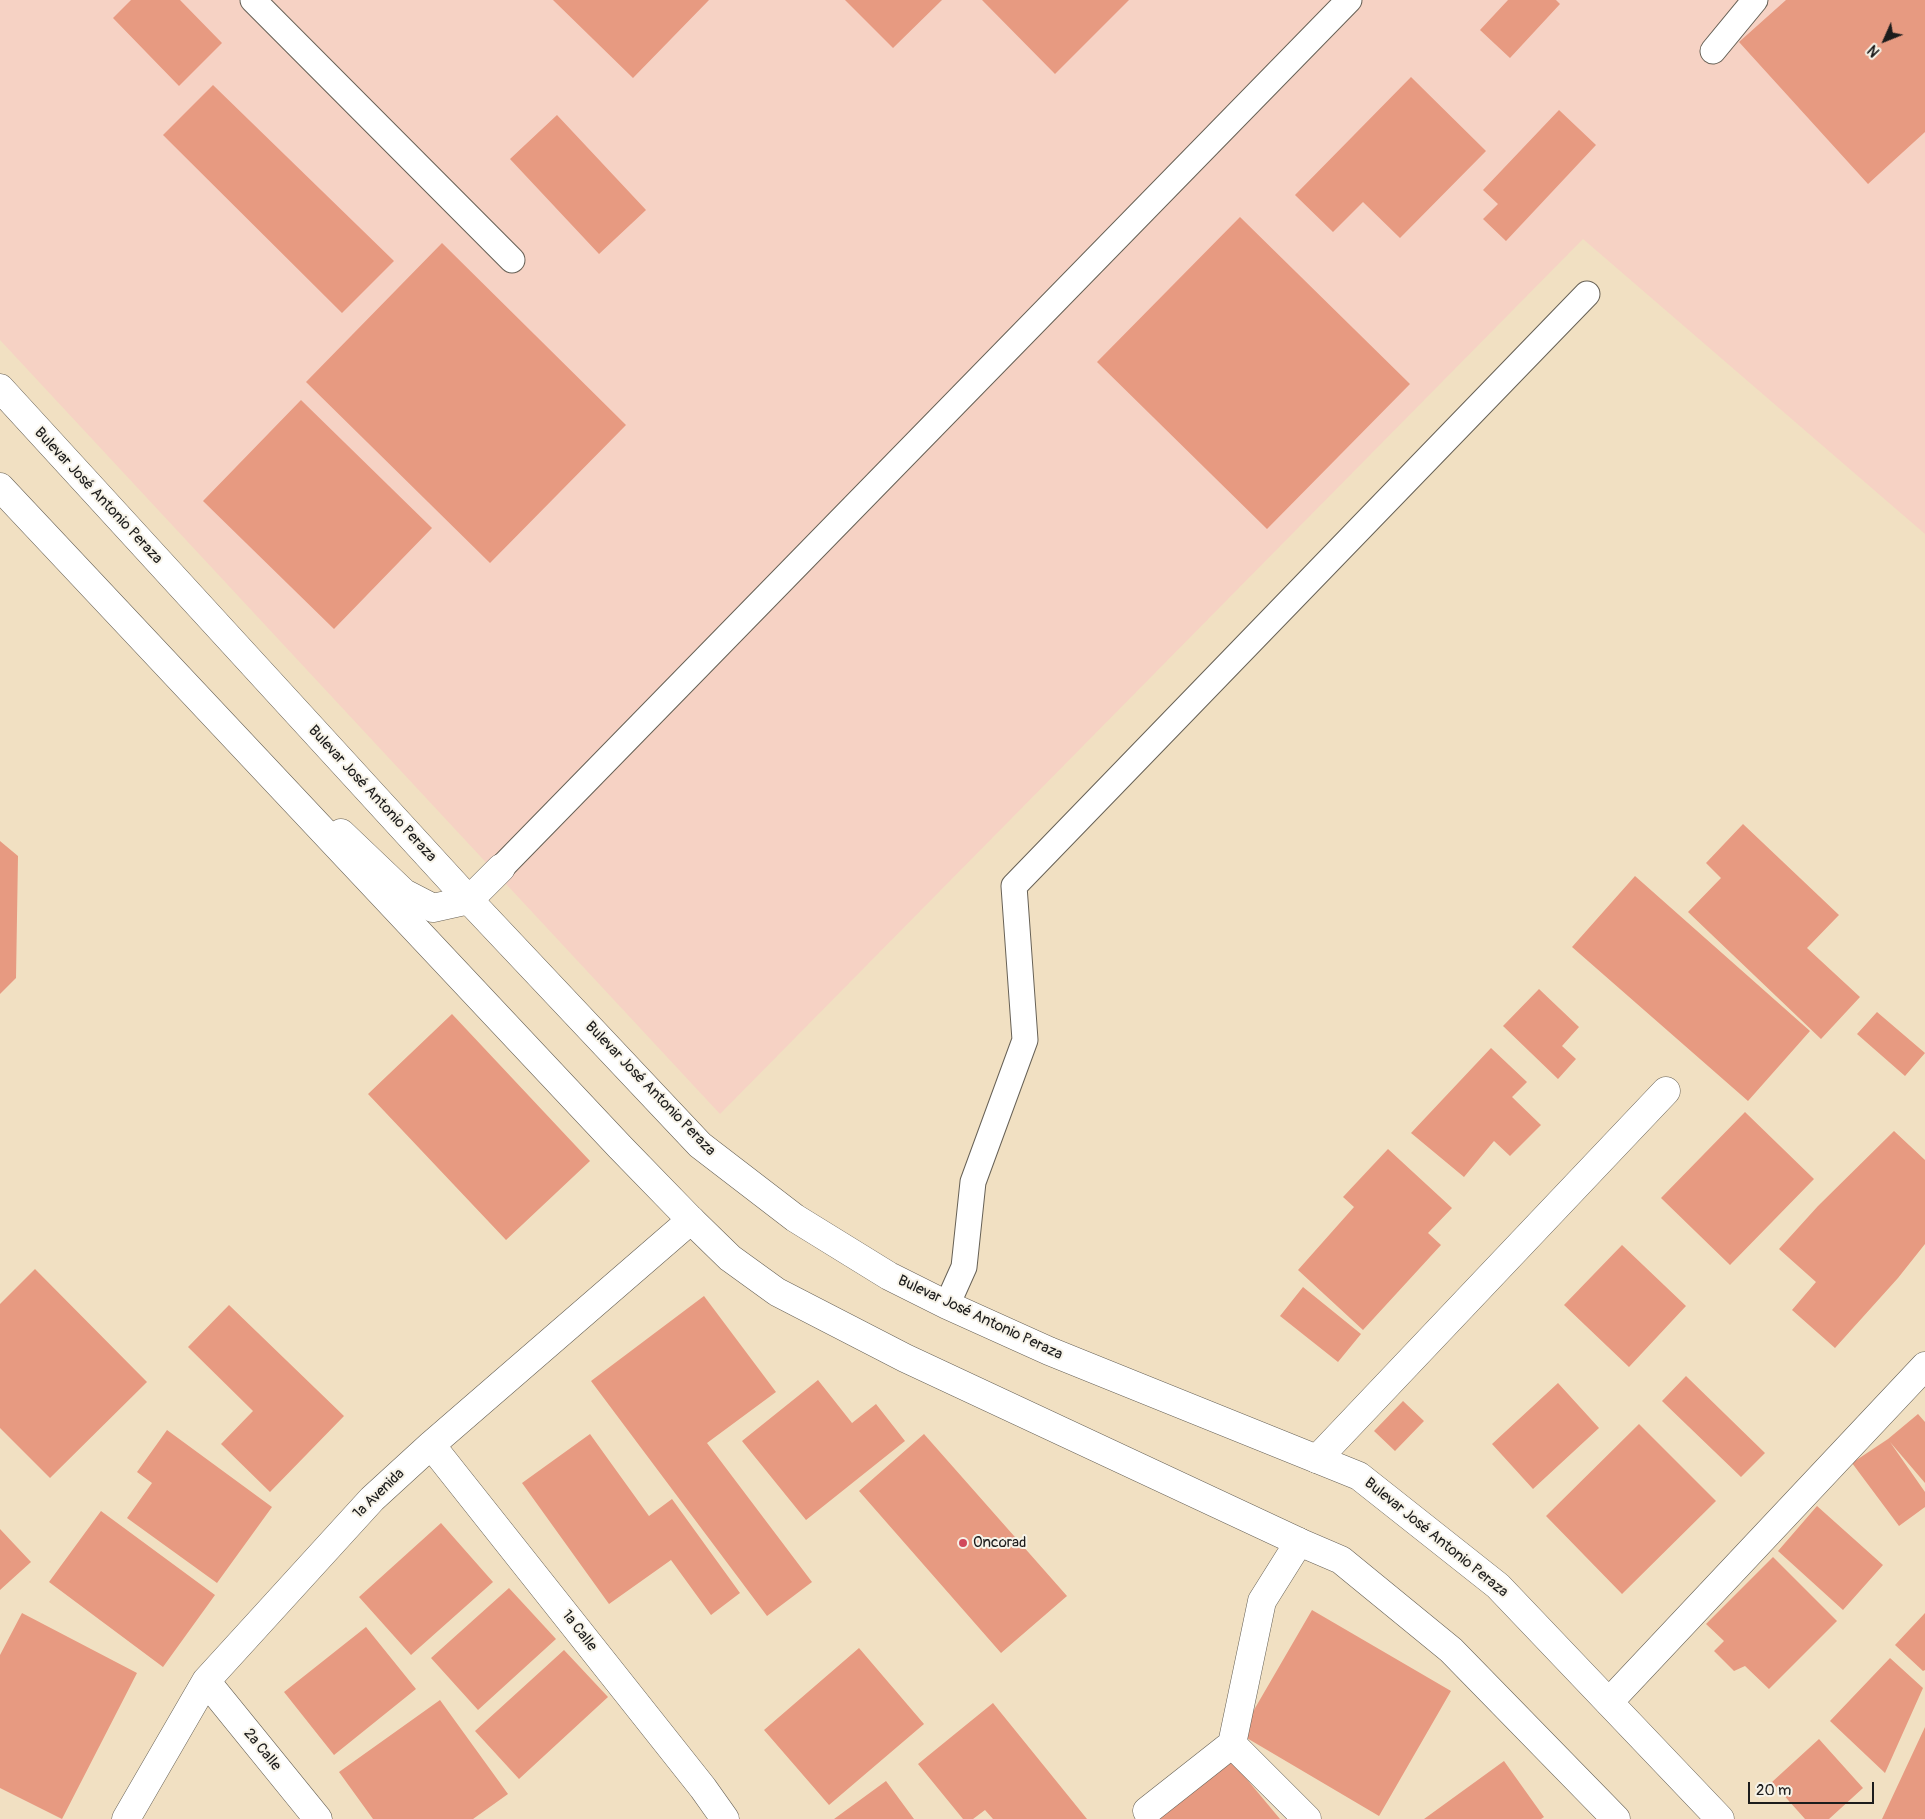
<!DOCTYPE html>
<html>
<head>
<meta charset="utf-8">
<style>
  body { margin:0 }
  #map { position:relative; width:1925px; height:1819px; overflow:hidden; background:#f1e0c2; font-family:Pangolin,sans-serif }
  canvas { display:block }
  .north { position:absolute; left:1860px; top:15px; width:50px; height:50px; -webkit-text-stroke:4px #f7f3e8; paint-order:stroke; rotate:226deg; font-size:14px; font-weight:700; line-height:20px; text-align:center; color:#1c1c1c }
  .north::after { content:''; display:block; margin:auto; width:18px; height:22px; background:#1c1c1c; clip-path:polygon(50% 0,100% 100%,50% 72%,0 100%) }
  .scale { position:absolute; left:1748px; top:1782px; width:126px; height:22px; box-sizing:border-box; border:2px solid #1c1c1c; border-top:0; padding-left:6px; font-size:15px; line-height:18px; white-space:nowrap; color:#1c1c1c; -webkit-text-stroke:4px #f7f3e8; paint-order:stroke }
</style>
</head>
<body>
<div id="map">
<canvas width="1925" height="1819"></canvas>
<div class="north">N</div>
<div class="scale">20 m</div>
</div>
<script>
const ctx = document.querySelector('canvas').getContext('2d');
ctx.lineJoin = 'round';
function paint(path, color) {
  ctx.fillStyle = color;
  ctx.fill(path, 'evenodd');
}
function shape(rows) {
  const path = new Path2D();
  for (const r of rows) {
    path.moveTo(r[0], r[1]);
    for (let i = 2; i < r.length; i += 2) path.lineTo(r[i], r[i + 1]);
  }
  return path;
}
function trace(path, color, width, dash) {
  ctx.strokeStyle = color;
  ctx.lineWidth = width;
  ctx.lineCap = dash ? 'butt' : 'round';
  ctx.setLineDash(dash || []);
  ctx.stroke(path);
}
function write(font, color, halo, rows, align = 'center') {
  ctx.font = font + ' Pangolin,sans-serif';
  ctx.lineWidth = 4;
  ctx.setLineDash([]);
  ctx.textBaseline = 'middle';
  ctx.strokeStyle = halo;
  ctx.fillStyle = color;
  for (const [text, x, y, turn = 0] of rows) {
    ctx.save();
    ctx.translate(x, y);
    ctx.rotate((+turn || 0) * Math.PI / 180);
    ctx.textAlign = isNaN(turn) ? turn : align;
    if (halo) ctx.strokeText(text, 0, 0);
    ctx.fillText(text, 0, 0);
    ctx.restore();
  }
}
const built = shape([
  [0,0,1925,0,1925,534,1583,239,720,1114,0,340]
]);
const building = shape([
  [131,0,180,0,222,43,179,86,113,18],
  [553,0,709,0,633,78],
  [845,0,942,0,893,48],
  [982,0,1129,0,1055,74],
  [1508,0,1556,0,1560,4,1510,58,1480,30],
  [1786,0,1925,0,1925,132,1868,184,1739,42],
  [1411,77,1486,151,1400,238,1363,202,1333,232,1295,195],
  [213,85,394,261,342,313,163,135],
  [1559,110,1596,145,1506,241,1483,219,1498,204,1483,190],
  [557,115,646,210,599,254,510,159],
  [1240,217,1410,384,1267,529,1097,362],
  [442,243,626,425,490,563,306,382],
  [301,400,432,528,334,629,203,501],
  [1743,824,1839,915,1807,948,1860,997,1821,1039,1688,912,1721,878,1706,863],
  [0,841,18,856,16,978,0,994],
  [1635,876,1810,1031,1748,1101,1572,947],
  [1539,989,1579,1027,1562,1046,1576,1059,1558,1079,1503,1026],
  [1877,1012,1925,1053,1905,1076,1857,1034],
  [452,1014,590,1161,506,1240,368,1094],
  [1491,1048,1527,1082,1512,1097,1541,1125,1510,1156,1494,1141,1464,1177,1411,1133],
  [1745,1112,1814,1179,1730,1265,1661,1198],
  [1894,1131,1925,1160,1925,1244,1898,1278,1835,1348,1792,1310,1816,1282,1779,1249,1818,1206],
  [1388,1149,1452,1208,1428,1233,1441,1245,1363,1330,1298,1270,1354,1207,1343,1197],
  [1622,1245,1686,1306,1629,1367,1564,1305],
  [35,1269,147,1382,50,1478,0,1428,0,1304],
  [1303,1287,1361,1334,1338,1362,1280,1316],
  [704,1296,776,1392,707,1443,812,1582,767,1616,591,1381],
  [229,1305,344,1416,270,1492,221,1444,253,1411,188,1347],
  [1686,1376,1765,1453,1741,1477,1662,1401],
  [818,1380,852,1423,876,1404,905,1441,806,1520,742,1441],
  [1558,1383,1599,1428,1533,1489,1492,1444],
  [1403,1401,1424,1421,1395,1451,1374,1431],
  [1918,1414,1925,1422,1925,1483,1890,1442,1925,1492,1925,1507,1899,1526,1852,1463,1888,1439],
  [1639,1424,1716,1501,1622,1594,1546,1516],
  [167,1430,272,1507,217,1583,127,1518,152,1483,137,1472],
  [590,1434,649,1516,672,1499,740,1593,711,1615,671,1560,609,1604,522,1483],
  [924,1434,1067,1596,1001,1653,859,1491],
  [1817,1506,1883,1565,1843,1610,1778,1551],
  [101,1511,215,1595,163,1667,49,1582],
  [441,1523,493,1582,411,1655,359,1597],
  [0,1529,31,1562,0,1590],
  [1773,1557,1837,1621,1769,1689,1745,1666,1734,1671,1714,1651,1724,1641,1706,1624],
  [509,1588,556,1639,478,1710,431,1658],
  [1312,1610,1451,1691,1379,1816,1240,1734],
  [22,1613,137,1673,62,1819,0,1788,0,1655],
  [1925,1613,1925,1670,1923,1671,1895,1645],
  [366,1627,416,1689,334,1755,284,1692],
  [859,1648,924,1724,829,1805,764,1730],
  [564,1650,608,1697,519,1779,475,1731],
  [1890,1658,1923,1688,1885,1773,1830,1721],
  [440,1700,508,1794,473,1819,373,1819,339,1772],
  [993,1703,1087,1819,993,1819,985,1810,973,1819,963,1819,918,1764],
  [1925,1727,1925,1819,1882,1819],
  [1819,1739,1863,1788,1829,1819,1805,1819,1772,1782],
  [1230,1759,1280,1819,1157,1819],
  [1504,1761,1544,1817,1541,1819,1424,1819],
  [886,1781,914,1819,834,1819]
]);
const service = shape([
  [253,0,512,260],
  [1713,51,1755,0],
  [501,868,1349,0],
  [947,1305,964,1267,973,1182,1025,1040,1014,886,1587,294]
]);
const minor = shape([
  [341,833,404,893,433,908,469,900,501,868],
  [431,1445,703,1788,725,1819],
  [1317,1459,1666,1091],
  [1299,1542,1262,1601,1232,1744,1307,1819],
  [206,1681,318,1819],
  [1609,1702,1925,1366],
  [1147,1811,1232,1744],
  [126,1819,206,1681,372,1499,431,1445,691,1220]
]);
const tertiary = shape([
  [0,388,469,900,700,1145,795,1218,889,1276,947,1305,1049,1351,1359,1476,1498,1586,1720,1819],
  [0,487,620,1147,691,1220,730,1258,777,1292,905,1358,1299,1542,1341,1560,1451,1650,1616,1819]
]);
const markers = [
  [963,1543,5,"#d1495b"]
];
const streetNames = [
  ["Bulevar José Antonio Peraza",98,496,47],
  ["Bulevar José Antonio Peraza",372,794,47],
  ["Bulevar José Antonio Peraza",650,1089,46],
  ["Bulevar José Antonio Peraza",980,1318,25],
  ["1a Avenida",379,1494,-44],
  ["Bulevar José Antonio Peraza",1436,1538,39],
  ["1a Calle",579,1631,52],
  ["2a Calle",262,1750,51]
];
const poiNames = [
  ["Oncorad",973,1543]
];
paint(built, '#f6d2c4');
paint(building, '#e79a81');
trace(service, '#676156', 27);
trace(minor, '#676156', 29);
trace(tertiary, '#676156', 29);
trace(service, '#fff', 25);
trace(minor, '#fff', 28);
trace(tertiary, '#fff', 28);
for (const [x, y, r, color] of markers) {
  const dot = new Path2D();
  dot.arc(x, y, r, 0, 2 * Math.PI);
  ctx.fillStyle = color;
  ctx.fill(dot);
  trace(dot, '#f7f3e8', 2);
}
write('15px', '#1c1c1c', '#f7f3e8', streetNames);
write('15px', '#1c1c1c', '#f7f3e8', poiNames, 'left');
</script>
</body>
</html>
